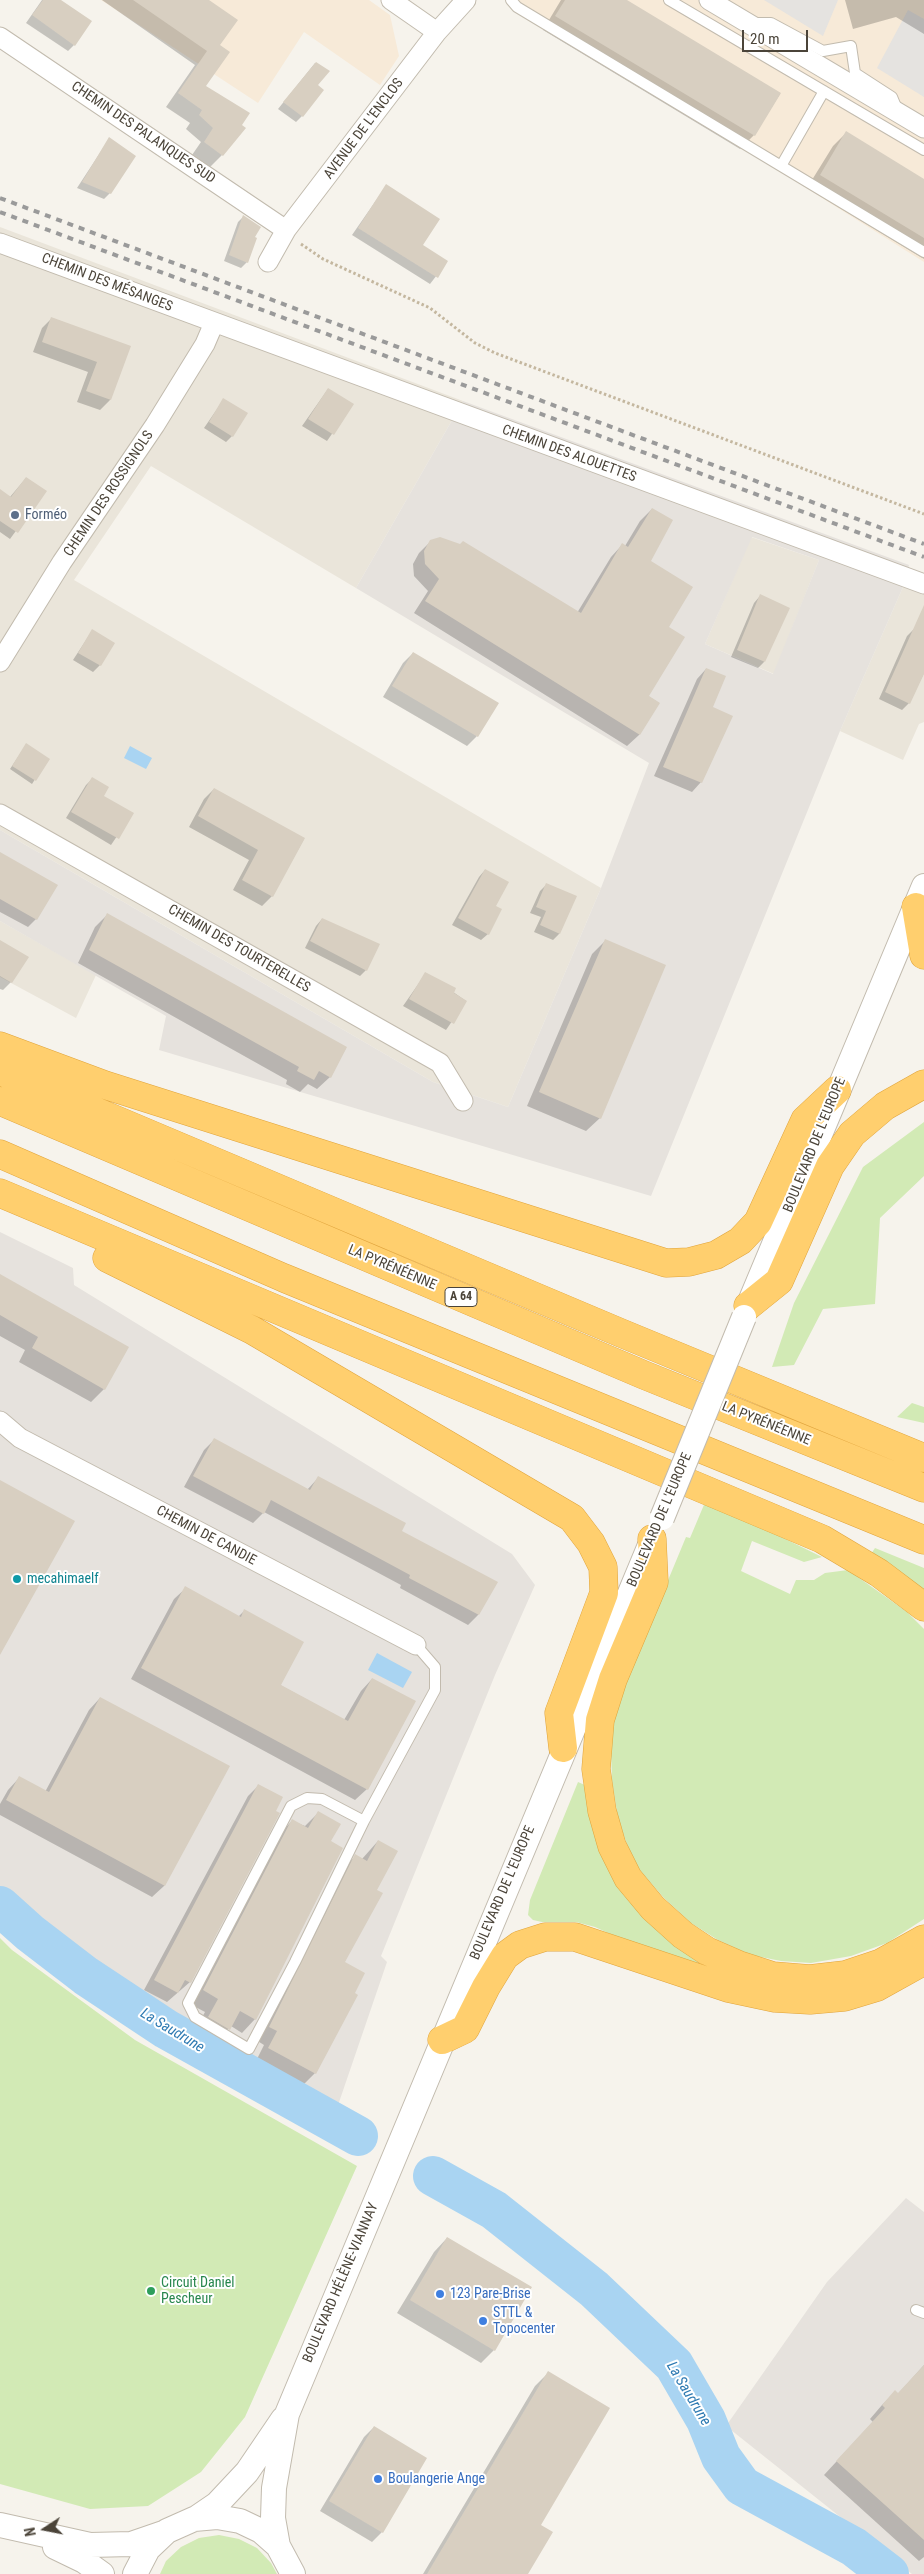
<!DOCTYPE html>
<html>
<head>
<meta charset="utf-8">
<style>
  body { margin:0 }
  #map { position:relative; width:924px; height:2574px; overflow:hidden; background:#f6f3ec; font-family:"Roboto Condensed",sans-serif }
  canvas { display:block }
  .north { position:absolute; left:20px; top:2504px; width:50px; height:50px; -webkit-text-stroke:4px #fff; paint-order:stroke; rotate:259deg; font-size:14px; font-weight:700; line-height:20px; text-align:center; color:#4b4439 }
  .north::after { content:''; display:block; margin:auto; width:18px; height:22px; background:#4b4439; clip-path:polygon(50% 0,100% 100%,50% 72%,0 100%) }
  .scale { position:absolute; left:742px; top:30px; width:66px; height:22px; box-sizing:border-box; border:2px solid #4b4439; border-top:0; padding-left:6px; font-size:15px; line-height:18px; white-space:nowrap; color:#4b4439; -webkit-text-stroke:4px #fff; paint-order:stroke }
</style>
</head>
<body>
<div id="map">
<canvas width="924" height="2574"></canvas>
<div class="north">N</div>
<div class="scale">20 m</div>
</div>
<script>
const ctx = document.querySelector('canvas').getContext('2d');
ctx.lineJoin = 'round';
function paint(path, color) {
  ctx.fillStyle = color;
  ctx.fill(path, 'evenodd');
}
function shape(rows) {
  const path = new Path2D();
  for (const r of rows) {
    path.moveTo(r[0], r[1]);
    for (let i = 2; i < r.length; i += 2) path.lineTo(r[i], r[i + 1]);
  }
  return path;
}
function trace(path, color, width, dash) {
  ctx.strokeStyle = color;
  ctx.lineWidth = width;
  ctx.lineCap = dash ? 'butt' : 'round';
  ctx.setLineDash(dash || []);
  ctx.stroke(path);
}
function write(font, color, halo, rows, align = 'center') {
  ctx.font = font + ' "Roboto Condensed",sans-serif';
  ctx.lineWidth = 4;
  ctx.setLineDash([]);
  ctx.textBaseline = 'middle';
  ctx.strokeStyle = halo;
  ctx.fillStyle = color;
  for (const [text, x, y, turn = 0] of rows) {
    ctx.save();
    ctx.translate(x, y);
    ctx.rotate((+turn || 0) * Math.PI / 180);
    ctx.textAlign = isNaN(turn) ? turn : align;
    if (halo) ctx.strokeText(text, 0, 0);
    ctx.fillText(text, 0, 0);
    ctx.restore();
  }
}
const residential = shape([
  [0,227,463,401,356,588,151,466,74,580,601,888,508,1107,433,1082,0,830],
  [751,537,819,560,774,674,705,644],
  [903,587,924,594,924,722,919,724,903,760,840,731],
  [0,921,96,975,76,1018,0,977]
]);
const commercial = shape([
  [101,0,369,0,390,15,399,56,380,85,304,32,258,103],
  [507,0,924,0,924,262]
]);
const industrial = shape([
  [463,401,909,565,903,587,840,731,651,1196,159,1050,166,1016,0,921,0,830,433,1082,508,1107,601,888,649,763,356,588],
  [752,537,819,560,773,674,705,644],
  [0,1232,73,1268,74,1285,512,1554,535,1585,495,1675,381,1956,387,1962,336,2111,161,2015,27,1920,0,1892],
  [906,2198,924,2212,924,2574,912,2574,726,2426,827,2282]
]);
const green = shape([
  [924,1122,924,1176,880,1218,875,1304,823,1309,794,1365,772,1367,794,1303,863,1167],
  [912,1403,924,1407,924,1423,897,1417],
  [706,1500,822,1557,804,1562,752,1541,741,1571,790,1594,796,1580,814,1580,825,1573,848,1570,907,1612,924,1629,924,1919,887,1943,851,1956,811,1963,781,1961,751,1955,718,1940,691,1923,664,1898,638,1868,628,1847,618,1819,612,1780,610,1725,617,1703,686,1537,690,1538],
  [875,1548,924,1568,924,1593,871,1554],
  [578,1782,587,1786,605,1859,759,1984,619,1938,595,1927,576,1922,542,1922,533,1920,528,1915,530,1900],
  [0,1938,12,1950,135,2040,357,2166,245,2417,201,2472,148,2506,90,2509,0,2484],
  [219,2535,239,2539,257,2548,271,2563,277,2574,160,2574,166,2561,181,2547,199,2538]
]);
const parking = shape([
  [764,0,838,0,823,36],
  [908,10,924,19,924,97,877,68]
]);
const water = shape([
  [130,746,152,758,146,769,124,758],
  [377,1653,412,1672,403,1688,368,1670]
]);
const shadow = shape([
  [42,0,59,0,74,45,68,51,26,23],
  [102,0,207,0,219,45,204,86,222,155,209,168,192,155,201,142,186,129,190,123,166,107,195,65],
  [561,0,624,0,780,94,754,135,740,149,543,30],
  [845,0,924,0,924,34,896,17,853,29],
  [315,63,328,72,316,86,302,116,296,122,278,109],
  [846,133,924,180,924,259,807,188,833,146],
  [109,139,110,193,104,199,77,188],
  [386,186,421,246,447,262,430,284,352,235],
  [244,216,253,237,247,262,241,268,224,261,238,222],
  [52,318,129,347,110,400,100,410,77,402,88,372,33,352,42,328],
  [328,389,352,405,327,441,302,426],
  [224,399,232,436,226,442,204,428],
  [26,478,45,491,10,539,0,532,0,491,10,497],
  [652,509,649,561,667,628,648,696,659,703,639,735,627,746,414,613,428,591,414,576,413,564,419,553,431,541,577,613,611,557,622,545,625,546,640,521],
  [760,596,764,662,758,668,731,657,754,603],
  [914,629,924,634,924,673,909,703,902,710,879,699,907,636],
  [92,631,100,665,93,672,73,660],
  [413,653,477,736,467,746,383,697,403,663],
  [706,669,711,708,701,782,692,792,654,776,697,679],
  [24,748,48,759,32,784,10,769],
  [92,779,102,797,132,814,111,845,66,818,86,785],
  [214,789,304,839,272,896,262,906,233,890,249,860,189,827,204,799],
  [0,854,36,919,28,927,0,912],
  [485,870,494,907,488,934,481,940,452,925,479,877],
  [547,884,575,897,559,934,553,940,534,932,541,917,530,913,540,891],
  [107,915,346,1048,330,1077,317,1089,308,1084,300,1092,286,1084,287,1080,78,963,95,927],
  [322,919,366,970,360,976,305,948,316,926],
  [606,940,600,1118,586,1131,527,1106,592,954],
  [0,942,11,982,3,990,0,989],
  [426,973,466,1001,446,1030,403,1006],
  [0,1276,104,1389,91,1402,19,1362,25,1350,0,1336],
  [214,1440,307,1490,318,1478,400,1531,496,1582,478,1615,468,1625,400,1588,401,1585,264,1512,253,1523,184,1487,204,1450],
  [186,1588,238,1617,244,1611,280,1685,344,1720,361,1691,372,1679,367,1789,355,1800,131,1679,174,1599],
  [100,1698,228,1767,164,1886,152,1897,0,1815,0,1804,8,1790,19,1778,45,1792,89,1710],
  [258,1786,190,1982,167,2002,144,1990,248,1796],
  [318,1813,329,1841,255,2019,242,2033,231,2026,216,2042,195,2030,205,2012,190,2004,279,1834,292,1821,305,1826],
  [378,1841,376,1890,344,1963,315,2073,302,2086,256,2061,264,2045,256,2040,342,1869,356,1856,362,1859],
  [447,2238,494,2350,481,2363,397,2313,434,2252],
  [924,2365,924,2557,919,2561,824,2475,873,2422,870,2419,882,2405,895,2392,898,2394],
  [548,2373,539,2525,527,2574,423,2574,535,2386],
  [374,2427,382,2532,372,2542,320,2511,364,2437]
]);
const river = shape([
  [0,1906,30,1933,86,1976,166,2029,358,2136],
  [433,2176,494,2210,594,2289,674,2365,706,2420,721,2457,742,2486,854,2547,889,2574]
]);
const building = shape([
  [43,0,61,0,92,21,75,46,32,15],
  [133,0,209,0,238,20,220,45,230,52,206,86,250,113,242,125,246,128,223,156,204,142,213,128,199,115,202,110,178,93,207,51],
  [565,0,627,0,781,93,755,136,555,16],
  [316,62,330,71,318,85,324,90,303,117,283,102],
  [846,131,924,179,924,238,820,175],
  [109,137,136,156,111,194,82,182],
  [386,184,440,219,423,245,448,261,438,278,358,228],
  [243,215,261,227,255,237,257,238,248,263,229,255],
  [51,317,131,346,111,400,86,391,97,362,42,342],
  [328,388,354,404,334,435,308,419],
  [223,398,248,413,233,437,209,422],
  [26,477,47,491,18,533,0,521,0,489,11,497],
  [652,508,673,520,651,561,693,587,669,627,685,637,649,696,660,703,640,735,425,601,439,579,425,564,424,551,430,540,440,537,460,544,463,541,581,613,622,543,628,547],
  [760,594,790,608,765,662,737,650],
  [924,605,924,674,910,704,885,692],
  [92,629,115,643,101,666,78,653],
  [413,652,499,703,478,737,392,686],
  [706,668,726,676,713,707,733,716,702,783,663,767],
  [26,743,50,759,36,781,12,766],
  [92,777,109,787,104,796,134,813,119,839,71,812],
  [214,788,305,838,273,897,242,880,258,850,198,816],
  [0,852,58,885,37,920,0,899],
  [485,869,509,882,496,906,502,909,489,935,458,918],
  [546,883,577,896,560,934,540,925,546,911,536,907],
  [107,913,347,1047,331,1078,319,1071,314,1080,297,1071,299,1067,89,950],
  [322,918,380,944,367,971,310,941],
  [605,939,666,965,601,1119,539,1092],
  [0,940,29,957,12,983,0,976],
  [425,972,456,988,454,993,467,1001,454,1024,409,999],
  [0,1274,129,1347,105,1390,32,1348,38,1337,0,1315],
  [214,1438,310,1490,318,1476,406,1523,402,1531,498,1582,479,1615,409,1578,410,1575,271,1500,264,1514,193,1476],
  [0,1480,75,1521,0,1655],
  [185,1586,241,1617,244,1609,304,1642,281,1685,348,1721,372,1678,416,1701,368,1790,141,1668],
  [100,1697,230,1766,165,1886,6,1800,19,1776,49,1792],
  [258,1784,283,1797,276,1811,280,1813,191,1983,185,1980,178,1993,154,1980],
  [318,1811,341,1824,331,1841,343,1848,256,2020,240,2011,230,2030,208,2017,218,1999,203,1990,292,1819,308,1828],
  [378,1840,398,1851,377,1890,383,1893,345,1962,365,1973,355,1993,358,1995,316,2074,268,2048,277,2031,269,2027,355,1854,367,1861],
  [447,2237,532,2287,495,2351,410,2300],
  [924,2365,924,2540,836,2461,885,2408,882,2405,895,2390,898,2393],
  [548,2371,610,2408,541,2525,553,2532,528,2574,427,2574],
  [374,2426,427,2458,383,2533,329,2501]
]);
const path = shape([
  [301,244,323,259,430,308,475,343,495,353,924,514]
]);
const service = shape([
  [511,0,517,7,924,252],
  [669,0,924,150],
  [752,23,771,23,823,51,851,46,855,73,892,97,897,109],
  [781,166,824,91],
  [364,1821,322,1799,307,1798,291,1806,188,2003,195,2017,249,2049,295,1962,364,1821,435,1690,435,1667,416,1645],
  [916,2310,924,2313]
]);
const minor = shape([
  [391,0,437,32],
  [709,0,924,128],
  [0,37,286,230],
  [0,243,924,584],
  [268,262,286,230,437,32,466,0],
  [0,662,62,562,155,425,205,344,214,323],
  [0,814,440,1063,463,1101],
  [0,1421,20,1438,416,1645]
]);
const tertiary = shape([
  [747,1309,924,886],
  [195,2519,217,2504,247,2472,283,2419],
  [0,2525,90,2545,131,2544,163,2533],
  [278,2546,273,2518,274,2488,287,2414,653,1538],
  [55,2547,84,2561,102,2574],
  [135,2574,148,2549,167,2531,194,2519,217,2517,240,2521,261,2531,278,2546,293,2574]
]);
const motorway = shape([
  [916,907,924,955],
  [0,1046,105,1085,666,1263,689,1262,716,1255,740,1241,758,1222,805,1120,837,1090],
  [0,1071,621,1333,924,1458],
  [0,1101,644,1375,924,1488],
  [0,1154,284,1278,924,1540],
  [0,1193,822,1539,879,1573,924,1607],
  [107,1258,252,1330,572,1518,591,1543,603,1567,604,1593,559,1713,563,1748],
  [748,1306,779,1281,830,1166,852,1134,885,1106,924,1084],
  [652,1539,654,1582,613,1679,600,1720,596,1769,602,1811,612,1846,628,1878,653,1908,683,1935,707,1951,739,1965,773,1976,810,1979,845,1975,881,1963,924,1939],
  [442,2040,465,2029,486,1987,505,1956,520,1945,545,1937,575,1937,728,1988,775,1998,810,2000,844,1997,877,1987,924,1961]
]);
const rail = shape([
  [0,198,924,544],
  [0,212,924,557]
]);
const tertiaryBridge = shape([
  [662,1518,744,1317]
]);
const markers = [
  [15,515,5,"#5c6f8a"],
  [17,1579,5,"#0f9aa8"],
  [151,2291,5,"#2e9e5b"],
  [440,2294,5,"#3f7fe0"],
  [483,2321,5,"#3f7fe0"],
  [378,2479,5,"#3f7fe0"]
];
const shields = [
  [461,1297,32]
];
const shieldNames = [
  ["A 64",461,1297]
];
const streetNames = [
  ["AVENUE DE L'ENCLOS",364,129,-53],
  ["CHEMIN DES PALANQUES SUD",143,133,34],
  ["CHEMIN DES MÉSANGES",107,283,21],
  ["CHEMIN DES ALOUETTES",569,454,20],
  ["CHEMIN DES ROSSIGNOLS",109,494,-56],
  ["CHEMIN DES TOURTERELLES",239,949,30],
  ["BOULEVARD DE L'EUROPE",815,1145,-68],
  ["LA PYRÉNÉENNE",392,1268,23],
  ["LA PYRÉNÉENNE",766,1424,22],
  ["BOULEVARD DE L'EUROPE",660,1520,-67],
  ["CHEMIN DE CANDIE",206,1536,28],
  ["BOULEVARD DE L'EUROPE",503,1893,-67],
  ["BOULEVARD HÉLÈNE-VIANNAY",341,2283,-67]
];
const serviceNames = [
  ["Forméo",25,515]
];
const cultureNames = [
  ["mecahimaelf",27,1579]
];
const leisureNames = [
  ["Circuit Daniel",161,2283],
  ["Pescheur",161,2299]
];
const shopNames = [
  ["123 Pare-Brise",450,2294],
  ["STTL &",493,2313],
  ["Topocenter",493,2329],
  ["Boulangerie Ange",388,2479]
];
const waterNames = [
  ["La Saudrune",172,2031,31],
  ["La Saudrune",688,2394,59]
];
paint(residential, '#eae5da');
paint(commercial, '#f7ead8');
paint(industrial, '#e6e2dd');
paint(green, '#d2eab5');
paint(parking, '#e5e3e0');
paint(water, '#a9d4f2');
paint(shadow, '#0003');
trace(river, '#a9d4f2', 40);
paint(building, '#d8cfc1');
trace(service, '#c2bbae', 12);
trace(minor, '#c2bbae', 21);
trace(tertiary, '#c2bbae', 26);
trace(motorway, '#e0a43c', 29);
trace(path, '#c4b79f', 3, [2.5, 2.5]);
trace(service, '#fff', 10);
trace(minor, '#fff', 19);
trace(tertiary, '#fff', 24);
trace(motorway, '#ffcf6e', 28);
trace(rail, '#9a9a9a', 4, [6, 6]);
trace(tertiaryBridge, '#c2bbae', 26, []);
trace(tertiaryBridge, '#fff', 24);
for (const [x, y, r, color] of markers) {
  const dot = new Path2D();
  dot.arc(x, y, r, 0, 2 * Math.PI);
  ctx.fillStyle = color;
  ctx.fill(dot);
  trace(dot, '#fff', 2);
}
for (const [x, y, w] of shields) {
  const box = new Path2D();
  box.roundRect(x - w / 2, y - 9.5, w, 19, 4);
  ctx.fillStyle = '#fff';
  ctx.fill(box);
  trace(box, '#4b4439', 1);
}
write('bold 12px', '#4b4439', null, shieldNames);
write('14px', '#4b4439', '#fff', streetNames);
write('14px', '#4e5e75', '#fff', serviceNames, 'left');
write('14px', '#0d838f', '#fff', cultureNames, 'left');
write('14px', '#27864d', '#fff', leisureNames, 'left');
write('14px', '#366cbe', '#fff', shopNames, 'left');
write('italic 15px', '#2e7ab2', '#fff', waterNames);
</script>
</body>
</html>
